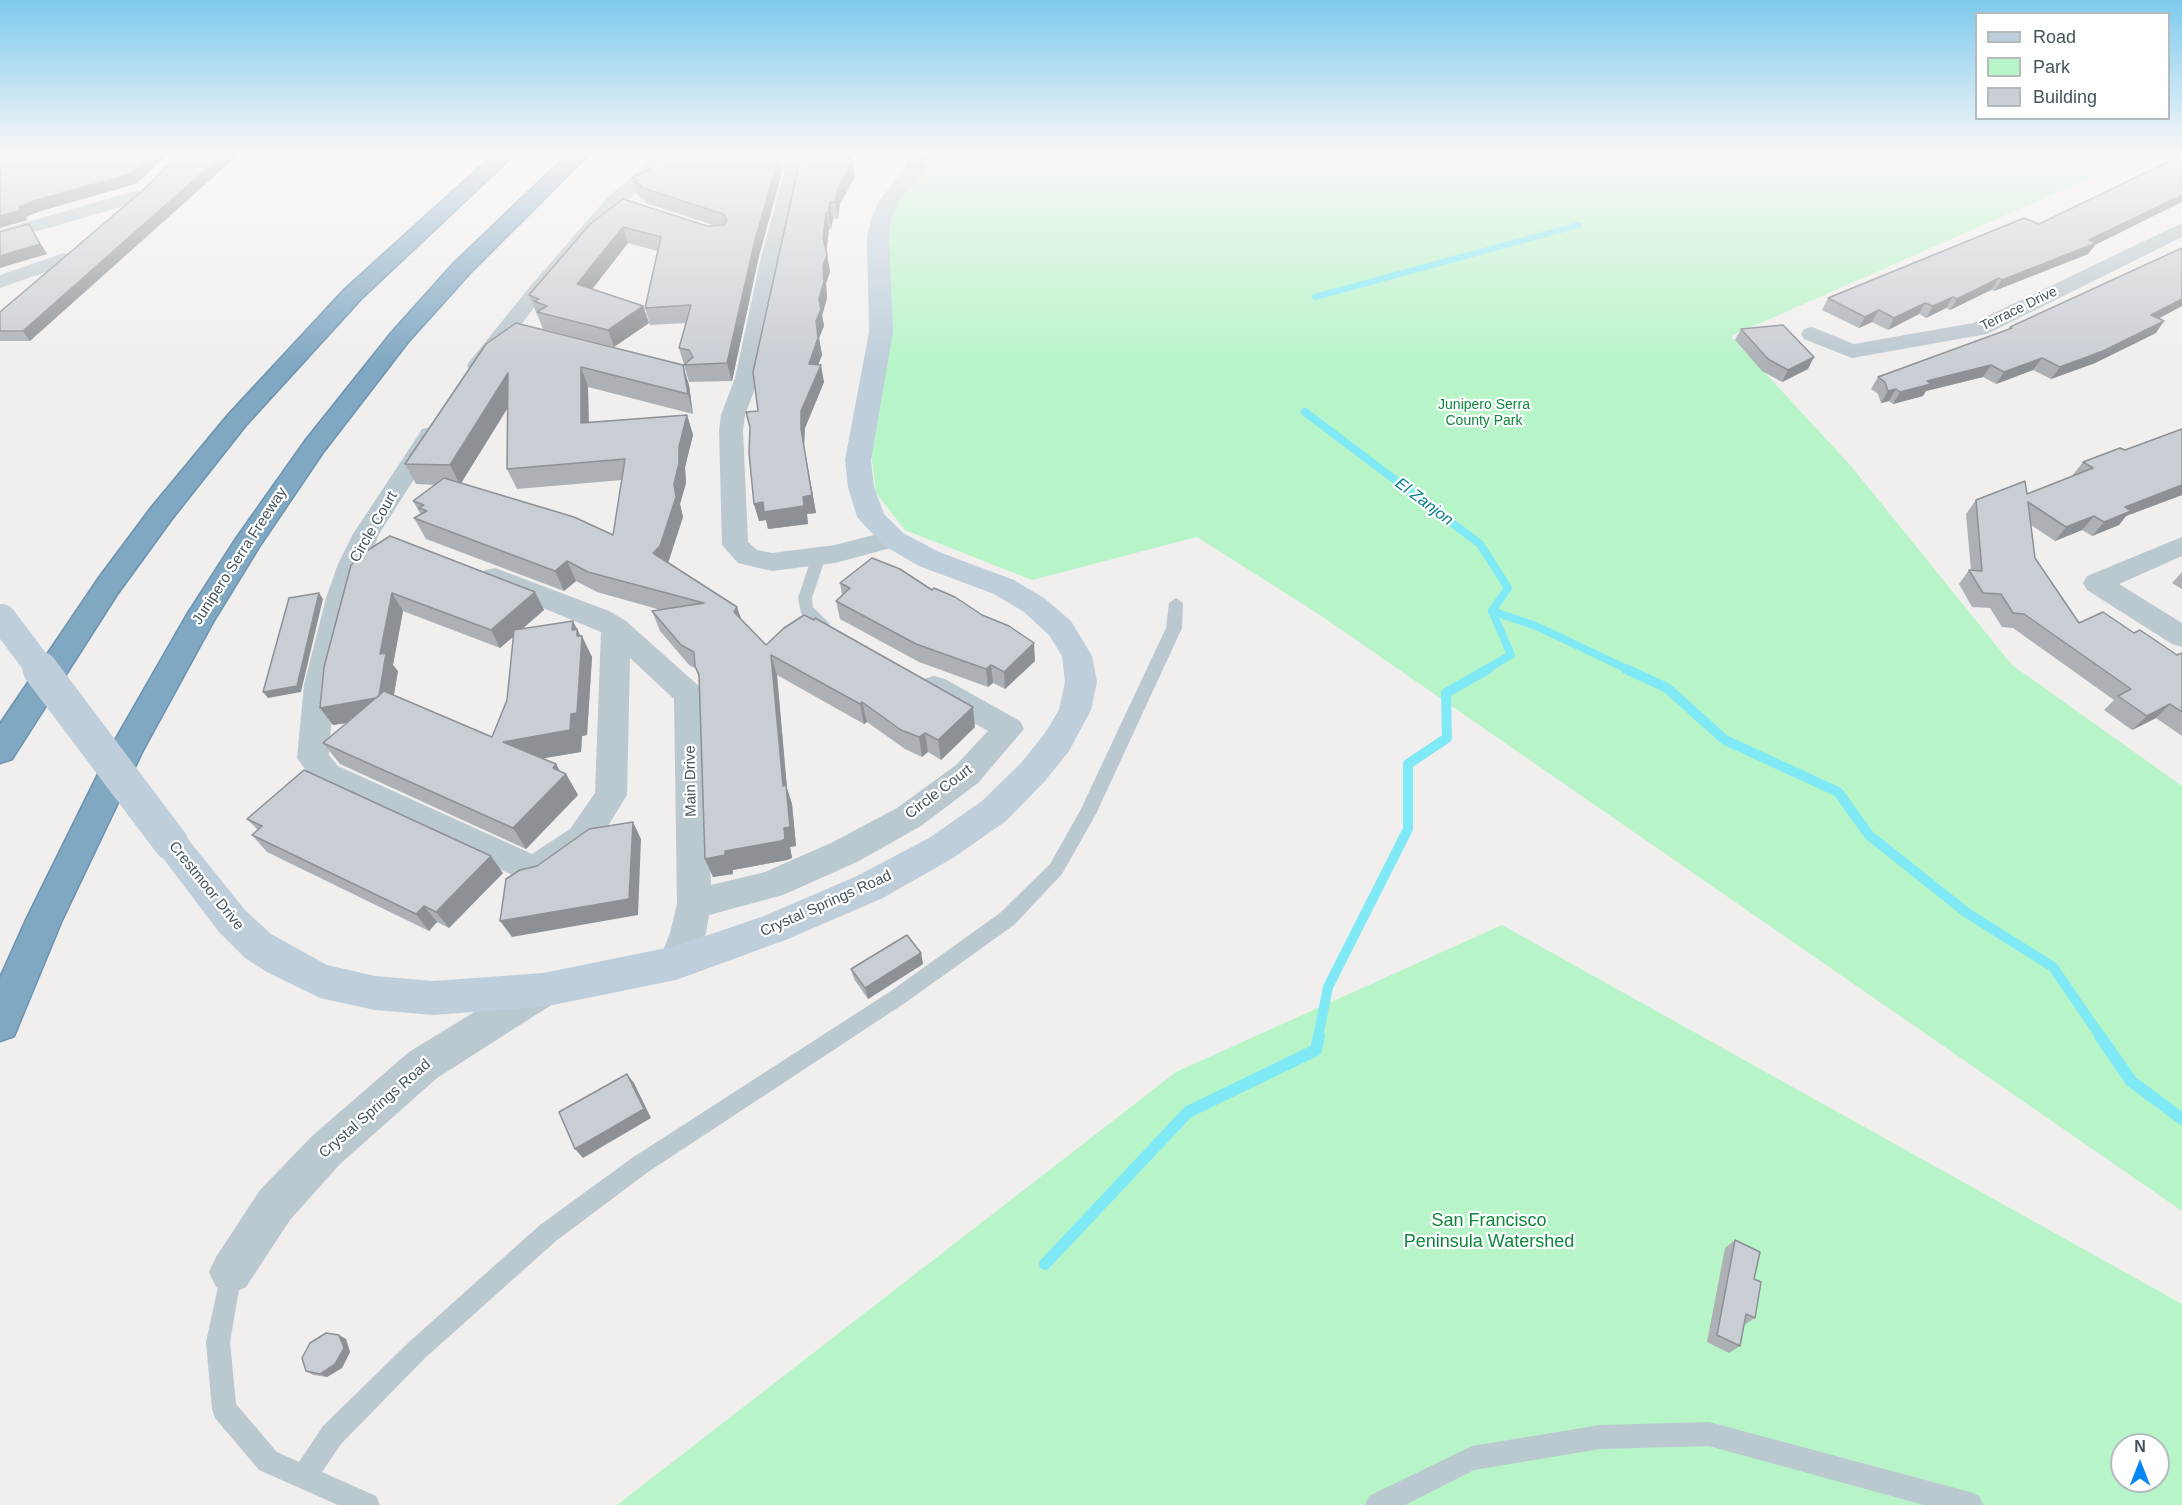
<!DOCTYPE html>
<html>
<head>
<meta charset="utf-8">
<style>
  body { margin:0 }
  #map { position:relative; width:2182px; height:1505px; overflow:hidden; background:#f1eeee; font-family:Helvetica,sans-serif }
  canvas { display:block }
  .legend { position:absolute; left:1975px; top:12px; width:195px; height:108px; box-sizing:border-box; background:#fff; border:2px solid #b4bbbf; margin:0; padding:8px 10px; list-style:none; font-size:18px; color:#44545e }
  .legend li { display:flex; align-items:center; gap:12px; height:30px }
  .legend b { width:30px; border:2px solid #b4bbbf }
  .north { position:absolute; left:2110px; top:1433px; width:60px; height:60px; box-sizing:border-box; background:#fff; border:2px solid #b4bbbf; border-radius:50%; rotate:0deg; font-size:16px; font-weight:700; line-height:24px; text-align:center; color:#44545e }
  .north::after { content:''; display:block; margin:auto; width:21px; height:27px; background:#0487f5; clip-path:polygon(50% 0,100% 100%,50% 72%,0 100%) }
</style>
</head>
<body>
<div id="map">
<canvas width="2182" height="1505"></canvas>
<ul class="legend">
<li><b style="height:8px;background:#beceda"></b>Road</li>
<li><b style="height:16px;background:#b7f4c8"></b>Park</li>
<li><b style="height:16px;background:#c9ced4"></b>Building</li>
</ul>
<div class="north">N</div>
</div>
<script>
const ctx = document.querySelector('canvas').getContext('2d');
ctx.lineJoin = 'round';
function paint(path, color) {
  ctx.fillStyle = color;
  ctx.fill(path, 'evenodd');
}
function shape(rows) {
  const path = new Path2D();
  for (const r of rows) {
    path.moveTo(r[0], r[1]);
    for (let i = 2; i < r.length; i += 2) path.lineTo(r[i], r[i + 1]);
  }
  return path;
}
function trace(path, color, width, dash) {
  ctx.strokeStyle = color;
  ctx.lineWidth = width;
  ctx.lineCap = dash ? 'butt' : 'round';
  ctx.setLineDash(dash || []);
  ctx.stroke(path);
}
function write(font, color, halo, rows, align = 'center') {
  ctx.font = font + ' Helvetica,sans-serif';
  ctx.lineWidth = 4.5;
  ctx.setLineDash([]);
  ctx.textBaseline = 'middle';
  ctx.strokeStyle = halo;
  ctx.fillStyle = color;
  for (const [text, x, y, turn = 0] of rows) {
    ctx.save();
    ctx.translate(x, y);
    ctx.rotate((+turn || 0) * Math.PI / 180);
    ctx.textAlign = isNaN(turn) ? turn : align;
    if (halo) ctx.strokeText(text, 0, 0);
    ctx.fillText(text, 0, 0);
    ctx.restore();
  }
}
const green = shape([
  [922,155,2142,155,1731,336,1851,466,2012,665,2182,786,2182,1211,1320,615,1197,537,1032,580,905,530,876,493,871,452,887,212],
  [1502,925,2182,1304,2182,1505,617,1505,1176,1072],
  [2122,1445,2158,1445,2158,1481,2122,1481]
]);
const streamFar3 = shape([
  [1315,297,1579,225]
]);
const streamFar2 = shape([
  [1305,412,1480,544,1508,588,1492,611],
  [1492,611,1536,626,1629,670],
  [1485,670,1511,655,1492,611]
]);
const streamFar1 = shape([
  [1626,669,1667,688,1725,740,1838,792,1869,835,1967,913,2053,967,2101,1037],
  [1318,1037,1328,987,1408,829,1408,764,1447,738,1446,693,1488,669]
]);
const stream = shape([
  [2100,1036,2131,1081,2182,1119],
  [1045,1264,1188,1112,1316,1050,1319,1036]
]);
const lane = shape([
  [1781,155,1829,159,1875,155,1860,162,1829,165,1781,155],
  [819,551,826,556,812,598,813,607,830,624,822,629,817,628,801,613,798,598,812,556,819,551],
  [1176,598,1183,603,1182,628,1096,814,1062,874,1014,925,905,1003,648,1172,556,1241,425,1358,341,1444,322,1472,376,1496,380,1505,338,1505,259,1470,215,1418,212,1409,206,1342,223,1264,231,1261,239,1264,242,1272,230,1342,236,1404,277,1452,299,1462,323,1426,409,1342,540,1225,632,1158,891,991,1000,913,1050,864,1080,811,1166,628,1169,603,1176,598],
  [1709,1422,1970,1492,1979,1496,1983,1505,1924,1505,1709,1446,1600,1449,1474,1470,1405,1505,1365,1505,1369,1496,1472,1446,1600,1425,1709,1422]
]);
const street = shape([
  [662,155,692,155,689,159,668,165,621,206,546,292,486,371,470,371,467,366,470,361,532,284,607,198,654,157,662,155],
  [704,155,754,155,795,160,804,166,781,257,759,378,745,415,743,430,748,542,757,550,772,553,835,545,893,530,902,533,906,539,902,545,835,563,772,571,738,563,722,545,719,430,721,415,735,378,761,257,785,170,713,160,704,155],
  [138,190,148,196,145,200,0,242,0,230,138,190],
  [2182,223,2182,237,1987,334,1852,358,1804,339,1801,334,1804,329,1812,327,1854,344,1973,323,2182,223],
  [64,253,71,255,74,259,71,263,0,288,0,275,64,253],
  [431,427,440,429,443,434,379,534,354,598,334,685,329,755,338,766,532,854,570,829,595,793,601,632,485,584,481,577,485,570,495,568,609,611,626,621,700,687,704,695,711,885,765,872,833,842,897,808,956,765,988,731,923,695,919,687,923,679,934,676,945,679,1020,721,1024,729,978,783,921,826,857,862,783,895,709,915,706,933,689,974,676,979,663,974,658,963,670,933,677,904,674,699,630,658,627,795,594,849,546,881,534,885,316,784,297,758,304,685,326,598,338,564,353,534,419,434,422,429,431,427],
  [2182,537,2182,556,2119,584,2182,623,2182,647,2172,644,2087,590,2083,583,2087,576,2182,537],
  [543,974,556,978,561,990,556,1002,437,1078,340,1164,290,1220,246,1287,231,1294,216,1287,209,1272,216,1257,260,1190,312,1136,409,1052,530,978,543,974]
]);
const secondary = shape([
  [907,155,927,155,924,170,899,202,891,219,889,237,893,332,871,460,874,487,884,514,903,533,939,552,1014,580,1044,598,1071,621,1092,656,1097,682,1091,710,1069,751,1045,781,1006,821,953,858,883,898,788,939,676,980,543,1007,433,1015,375,1010,320,998,267,972,245,958,219,932,159,853,153,843,159,833,171,829,183,833,245,910,271,934,327,965,375,976,433,981,543,973,676,946,764,916,857,876,929,838,982,801,1021,763,1045,733,1059,710,1065,682,1062,656,1049,635,1024,612,994,594,919,566,883,545,857,517,848,487,845,460,869,332,867,237,871,219,879,201,904,169,907,155]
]);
const highway = shape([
  [493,155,514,155,361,299,246,425,171,520,118,593,12,759,0,763,0,724,98,579,151,508,228,415,345,289,493,155],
  [567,155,588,155,470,273,408,342,324,451,259,547,213,622,142,752,62,920,14,1036,0,1041,0,978,26,920,114,742,188,613,237,537,305,441,392,332,454,263,567,155]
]);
const secondaryBridgeFar1 = shape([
  [2,618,41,670]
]);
const secondaryBridge = shape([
  [40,669,171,843]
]);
const wall = shape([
  [773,155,851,156,855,176,840,204,838,219,833,219,831,229,829,229,826,250,830,272,826,283,827,298,822,316,824,326,819,338,822,355,818,364,824,382,805,428,804,446,816,513,807,514,808,524,768,529,766,520,759,521,754,504,758,411,800,161,795,158],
  [170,163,30,341,0,341,0,312,141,192],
  [782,172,759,256,732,381,689,382,679,348,686,323,650,325,645,308,657,251,628,243,592,289,643,306,649,323,614,347,543,329,529,295,590,224,713,225,645,203,644,200,640,199,639,195,637,194,632,178],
  [2039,224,2095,245,2088,254,1994,291,1991,290,1950,310,1946,308,1926,318,1919,314,1888,330,1872,322,1859,328,1822,310,1828,298],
  [2182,248,2182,306,2158,319,2156,333,2095,363,2051,379,2033,370,1996,384,1983,377,1926,391,1923,396,1893,404,1889,401,1881,403,1878,394,1871,389,1878,377,2008,329,2010,327],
  [1741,329,1808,369,1782,382,1762,371,1735,340],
  [486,344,689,385,693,414,588,387,589,422,687,415,693,435,685,467,686,483,680,504,683,517,668,563,741,619,766,645,975,727,941,760,928,752,922,757,905,749,867,722,864,724,777,675,787,789,792,804,796,846,790,847,792,858,787,860,733,870,733,874,713,877,705,859,699,678,696,669,689,665,660,631,652,611,661,610,597,592,576,581,564,591,426,539,414,518,421,515,413,501,435,485,416,484,405,464],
  [508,407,507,469,517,489,622,480,613,535,461,483],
  [2182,429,2182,495,2126,516,2119,525,2092,536,2082,530,2055,541,2031,525,2035,558,2079,623,2134,633,2177,655,2182,653,2182,736,2156,718,2132,730,2104,710,2114,700,2013,628,2002,627,1990,608,1972,607,1959,584,1969,570,1971,570,1966,514,1976,500,2027,494,2072,476,2083,462,2125,450],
  [351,565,535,592,544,610,522,629,577,629,592,657,587,735,582,736,581,752,542,758,556,764,560,771,566,774,578,795,526,849,340,764,323,743,347,723,333,725,320,708],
  [403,611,500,648,513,637,507,700,492,737,394,695,398,671,393,665],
  [2182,572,2182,589,2172,583],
  [840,583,1035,661,1005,689,993,683,988,687,919,662,840,619,836,601,842,595],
  [247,819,503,873,449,928,437,922,429,931,267,852,252,835,258,830],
  [921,953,923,964,868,999,854,979,851,969],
  [1735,1240,1754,1279,1755,1318,1744,1325,1740,1346,1729,1353,1707,1342,1725,1248],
  [346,1339,350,1352,342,1368,327,1377,313,1375,306,1371]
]);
const shadedWall = shape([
  [151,155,167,155,136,184,41,211,26,217,28,220,0,228,0,216,34,201],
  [222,155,238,155,30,341,23,331],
  [779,156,782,172,759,256,732,381,727,363,755,240],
  [851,156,855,176,840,204,838,219,835,202,838,188],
  [2182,195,2182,202,2095,245,2088,254,1994,291,2002,280,2089,240],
  [830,202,833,219,831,229,828,213],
  [826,213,829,229,826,254,823,238],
  [29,224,47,254,0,268,0,256],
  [623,227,628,243,583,301,577,284],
  [827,255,830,272,826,283,827,298,822,316,819,299,823,266],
  [1999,278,1991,290,1950,310,1957,299],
  [1953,297,1946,308,1926,318,1933,306],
  [2182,299,2182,306,2142,327,2151,315],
  [1925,303,1919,314,1888,330,1894,318],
  [643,306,649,323,614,347,608,330],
  [821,309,824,326,819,338,822,355,812,381,809,364,816,321],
  [1879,310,1872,322,1859,328,1865,317],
  [2164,321,2156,333,2095,363,2051,379,2060,367],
  [1814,357,1808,369,1782,382,1788,370],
  [2042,358,2033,370,1996,384,2004,372],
  [683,365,689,385,693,414,688,394],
  [821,365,824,382,805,428,804,446,816,513,807,514,808,524,768,529,766,520,759,521,754,504,803,497,801,429,801,411],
  [1991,365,1983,377,1926,391,1923,396,1893,404,1900,392,1927,381],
  [581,367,588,387,589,443,581,423],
  [508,373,517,393,460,485,450,465],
  [1896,389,1889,401,1881,403,1888,391],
  [687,415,693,435,685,467,686,483,680,504,683,517,667,566,653,553,674,484,679,447],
  [2182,485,2182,495,2126,516,2119,525,2092,536,2104,522,2125,507],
  [2094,516,2082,530,2055,541,2066,527],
  [567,561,576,581,564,591,555,571],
  [535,592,544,610,500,648,491,630],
  [319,593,323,599,301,692,268,698,263,692],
  [392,593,403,611,393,665,398,671,390,716,333,725,320,708,380,654],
  [737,607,744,627,734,612],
  [573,621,582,639,582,636,592,657,587,735,582,736,581,752,516,763,503,742,572,630],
  [1034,643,1035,661,1005,689,1004,672],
  [771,655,777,675,787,788,792,804,796,846,790,847,792,858,787,860,733,870,733,874,713,877,705,859,784,828,783,786],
  [991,665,993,683,988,687,986,669],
  [862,702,867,722,864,724,860,704],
  [2170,704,2156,718,2132,730,2147,716],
  [973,707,975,727,941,760,938,740],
  [925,733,928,752,922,757,919,737],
  [556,764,563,777,566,774,578,795,526,849,513,828,553,768],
  [633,822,641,839,638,915,512,937,500,921],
  [491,856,503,873,449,928,436,912],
  [424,906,437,922,429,931,416,914],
  [921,953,923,964,868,999,865,988],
  [627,1074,634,1083,651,1118,583,1158,575,1149],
  [339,1335,346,1339,350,1352,342,1368,327,1377,320,1374]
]);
const building = shape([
  [5,155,151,155,130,174,34,201,19,207,21,210,0,216,0,156,5,155],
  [176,155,222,155,23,331,0,331,0,312,141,192,170,163,176,155],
  [667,155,772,155,779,156,755,240,727,363,684,365,693,357,689,350,679,348,691,305,645,308,661,237,623,227,577,284,643,306,608,330,537,312,547,306,534,301,539,299,529,295,590,224,623,199,707,226,724,225,727,220,723,214,640,187,642,186,635,182,639,180,632,178,659,164,667,155],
  [801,155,847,155,851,156,849,160,852,160,838,188,835,202,830,202,828,213,826,213,823,238,827,255,823,266,824,281,819,299,821,309,816,321,818,338,809,364,821,365,801,411,801,429,812,495,803,497,804,506,764,512,763,502,754,504,749,453,750,427,746,412,758,411,753,372,801,155],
  [2182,155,2182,195,2089,240,2096,243,2002,280,1999,278,1957,299,1953,297,1933,306,1925,303,1894,318,1879,310,1865,317,1828,298,2024,218,2039,224,2182,155],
  [29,224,40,244,0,256,0,232,29,224],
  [2182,248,2182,299,2151,315,2164,321,2103,351,2060,367,2042,358,2004,372,1991,365,1927,381,1931,384,1900,392,1896,389,1888,391,1885,382,1878,377,2012,328,2010,327,2182,248],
  [516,323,683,365,688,394,581,367,581,423,687,415,679,447,679,463,674,484,676,497,660,546,653,553,737,607,734,612,766,645,784,628,804,615,814,620,815,618,973,707,938,740,925,733,919,737,901,730,862,702,860,704,771,655,783,786,786,785,790,827,784,828,785,839,781,841,725,851,725,855,705,859,699,675,695,666,694,652,681,645,652,611,704,603,588,572,567,561,555,571,414,518,427,511,419,508,424,505,413,501,444,478,574,517,613,535,625,459,507,469,508,373,450,465,405,464,486,344,516,323],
  [1783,325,1814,357,1788,370,1768,359,1741,329,1783,325],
  [2182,429,2182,485,2125,507,2131,511,2104,522,2094,516,2066,527,2028,502,2035,558,2079,623,2103,612,2134,633,2140,630,2177,655,2182,653,2182,712,2170,704,2147,716,2118,696,2131,689,2024,614,2013,613,2001,594,1983,593,1969,570,1982,571,1976,500,2025,481,2027,494,2093,468,2083,462,2120,448,2125,450,2182,429],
  [390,536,535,592,491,630,392,593,380,654,386,653,379,696,376,698,320,708,324,667,351,565,365,552,390,536],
  [872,558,900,569,932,590,934,588,955,597,982,615,1009,626,1034,643,1004,672,991,665,986,669,916,644,836,601,850,588,840,583,872,558],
  [319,593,297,686,263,692,289,598,319,593],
  [573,621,572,630,577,629,577,636,582,636,577,713,571,714,570,730,503,742,556,764,553,768,566,774,513,828,323,743,384,691,492,737,507,700,514,630,573,621],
  [304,770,491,856,436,912,424,906,416,914,252,835,262,826,247,819,304,770],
  [633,822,629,899,500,921,506,879,520,870,537,866,589,829,633,822],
  [907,935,921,953,865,988,851,969,907,935],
  [627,1074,644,1109,575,1149,559,1112,627,1074],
  [1735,1240,1760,1252,1754,1279,1761,1282,1755,1318,1746,1314,1740,1346,1717,1335,1735,1240],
  [326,1333,339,1335,344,1348,335,1364,320,1374,306,1371,302,1358,310,1343,326,1333]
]);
const farStreetnames = [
  ["Terrace Drive",2019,309,-26]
];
const farParknames = [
  ["Junipero Serra",1484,405],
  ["County Park",1484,421]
];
const streetNames = [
  ["Circle Court",374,527,-60],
  ["Junipero Serra Freeway",240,556,-57],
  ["Main Drive",691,781,-91],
  ["Circle Court",939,792,-37],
  ["Crestmoor Drive",206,886,51],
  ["Crystal Springs Road",826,904,-24],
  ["Crystal Springs Road",375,1109,-41]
];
const waterNames = [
  ["El Zanjon",1424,502,37]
];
const nearParknames = [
  ["San Francisco",1489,1221],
  ["Peninsula Watershed",1489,1242]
];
paint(green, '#b7f4c8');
trace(streamFar3, '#7feaf6', 6);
trace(streamFar2, '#7feaf6', 8);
trace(streamFar1, '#7feaf6', 10);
trace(stream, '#7feaf6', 12);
trace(highway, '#6b93af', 3);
paint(lane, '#bac8cf');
paint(street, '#bac8cf');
paint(secondary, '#beceda');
paint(highway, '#80a8c3');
trace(secondaryBridgeFar1, '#beceda', 28);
trace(secondaryBridge, '#beceda', 35);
paint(wall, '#adb1b6');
paint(shadedWall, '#8d9094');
paint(building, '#c9ced4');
trace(building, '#8d9094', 1.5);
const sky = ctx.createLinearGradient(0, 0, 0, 366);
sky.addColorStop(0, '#7ecaee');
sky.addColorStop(0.42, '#f9f7f7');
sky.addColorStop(1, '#f9f7f700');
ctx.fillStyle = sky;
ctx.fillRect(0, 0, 2182, 366);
write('14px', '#44545e', '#fff', farStreetnames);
write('14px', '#0c883c', '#fff', farParknames);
write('15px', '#44545e', '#fff', streetNames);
write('italic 16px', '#047e8c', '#fff', waterNames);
write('18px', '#0c883c', '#fff', nearParknames);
</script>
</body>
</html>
